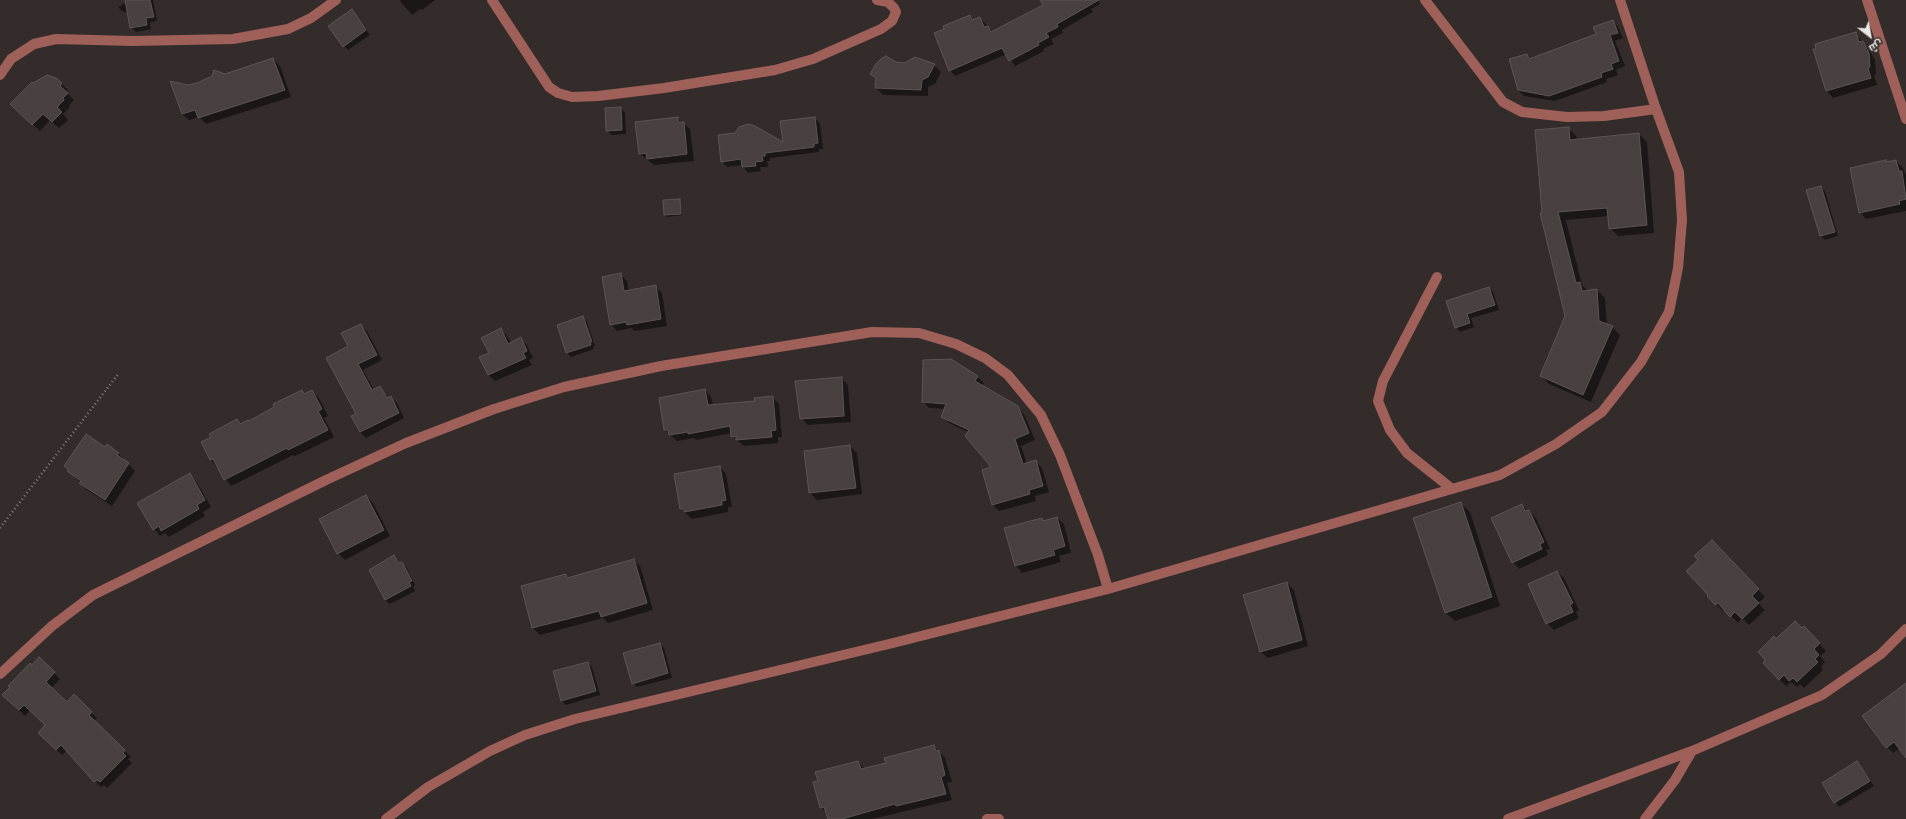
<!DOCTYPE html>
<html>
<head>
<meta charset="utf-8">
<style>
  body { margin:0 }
  #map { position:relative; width:1906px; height:819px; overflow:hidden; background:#332c2b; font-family:Lato,Cairo,sans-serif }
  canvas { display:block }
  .north { position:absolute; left:1850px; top:16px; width:40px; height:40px; -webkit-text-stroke:3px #332c2b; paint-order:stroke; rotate:149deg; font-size:11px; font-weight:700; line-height:16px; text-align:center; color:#eae6e5 }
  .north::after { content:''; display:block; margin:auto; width:14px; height:18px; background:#eae6e5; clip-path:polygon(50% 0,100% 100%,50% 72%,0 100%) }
</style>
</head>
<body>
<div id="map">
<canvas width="1906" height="819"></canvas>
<div class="north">ش</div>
</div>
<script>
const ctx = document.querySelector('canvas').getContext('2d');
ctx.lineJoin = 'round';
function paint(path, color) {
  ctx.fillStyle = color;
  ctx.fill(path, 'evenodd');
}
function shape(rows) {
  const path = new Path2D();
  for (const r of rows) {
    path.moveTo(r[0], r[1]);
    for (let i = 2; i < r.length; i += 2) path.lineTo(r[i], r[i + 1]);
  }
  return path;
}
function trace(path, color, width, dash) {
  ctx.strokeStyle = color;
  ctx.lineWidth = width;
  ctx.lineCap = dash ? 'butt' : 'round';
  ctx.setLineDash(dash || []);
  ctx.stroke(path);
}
const shadow = shape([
  [126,0,153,0,157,21,150,22,151,29,136,32,131,27,129,13,122,11,118,7,127,2],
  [401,0,435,0,422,10,420,9,412,15,400,1],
  [1041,0,1098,0,1100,4,1091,9,1093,12,1062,30,1063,33,1051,39,1054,44,1043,49,1044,51,1015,66,1007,54,955,76,950,70,945,29,970,16,974,20,980,18,993,32,1044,6],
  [356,15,370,35,348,50,344,46],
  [1613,21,1618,27,1623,38,1615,41,1625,66,1616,70,1618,75,1606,79,1607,82,1555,101,1524,96,1518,90,1527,55,1531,59,1597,35],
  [1855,33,1869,49,1875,60,1876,74,1874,75,1877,85,1833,98,1827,91,1815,50],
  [273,59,280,66,291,97,206,124,199,117,189,120,182,114,188,86],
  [915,59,934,65,941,72,935,84,928,87,928,96,883,95,876,88,877,79,872,74,906,64],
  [56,79,68,90,67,93,74,100,69,105,70,107,63,114,68,120,59,128,50,120,40,131,12,104,33,84],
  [621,108,625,113,626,134,611,135,607,130],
  [677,118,690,129,694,161,654,165,640,154],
  [815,118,820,124,823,149,819,149,819,152,770,158,770,161,767,161,768,167,760,167,761,171,748,173,742,165,727,167,722,161,784,144],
  [1568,128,1576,136,1577,140,1639,134,1647,142,1654,233,1618,236,1610,228,1609,216,1566,220,1582,285,1588,291,1597,290,1605,298,1607,325,1612,327,1620,335,1591,402,1549,384,1541,376,1566,316,1543,214],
  [1885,161,1887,163,1896,161,1903,168,1906,176,1906,211,1866,219,1860,212],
  [1820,187,1825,191,1838,236,1825,240,1821,236],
  [680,200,681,202,682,215,667,217,665,215],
  [621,275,627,281,629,291,655,286,662,293,667,326,635,331,631,328,617,331,611,324],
  [1489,288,1493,292,1499,310,1471,318,1474,327,1460,332,1456,327,1448,301],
  [583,317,587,322,595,346,593,346,594,349,571,357,566,352],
  [361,325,367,331,382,360,363,370,374,390,380,387,389,399,391,397,397,403,404,418,366,438,360,432,353,417,357,414,349,347],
  [501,330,507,336,511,343,520,339,527,345,533,358,529,360,532,365,495,381,488,375,490,353],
  [977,376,984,383,982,387,1017,407,1024,414,1035,440,1021,446,1027,464,1035,461,1042,468,1049,492,1035,496,1036,501,999,511,993,505,993,467,968,432,949,423,943,416,945,409,929,408,923,401],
  [841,378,848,385,851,422,808,425,801,418],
  [705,390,711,397,713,405,756,402,772,397,779,404,782,437,778,437,778,443,744,446,732,436,732,433,696,440,694,438,677,441,665,430],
  [301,391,305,395,312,391,319,398,328,416,324,418,334,437,295,456,293,455,231,486,211,460,202,442,237,421,241,424,249,422],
  [850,446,857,453,862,494,817,500,810,493],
  [105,448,118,453,135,471,112,506,87,490,69,471],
  [720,467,726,474,732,507,728,507,728,512,692,519,681,509],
  [190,474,196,481,211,507,203,512,205,516,169,537,165,533,160,536,154,529],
  [366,496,373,503,390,536,345,560,338,553],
  [1461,504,1470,512,1500,606,1455,621,1446,613],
  [1522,505,1536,518,1550,549,1546,550,1548,555,1519,569,1513,562],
  [1057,518,1064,524,1071,553,1059,556,1061,562,1022,573,1016,566,1006,529,1042,519,1045,521],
  [1719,548,1765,597,1758,603,1765,610,1749,625,1742,618,1738,623,1725,609,1723,611,1708,596],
  [394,557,400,564,401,563,406,567,415,585,413,587,415,591,390,604,385,600],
  [633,560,640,566,653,610,608,623,603,618,540,635,533,628,523,586,566,575,569,579],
  [1557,572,1564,578,1579,610,1576,612,1579,618,1554,630,1547,623],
  [1287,583,1294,590,1308,646,1268,658,1261,652,1244,596],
  [1804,628,1826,651,1820,656,1825,662,1821,667,1823,670,1804,688,1800,684,1797,687,1791,682,1786,686,1764,663,1776,640],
  [659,644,664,648,672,678,637,687,633,683],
  [39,658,60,679,51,688,67,703,74,696,97,718,94,721,131,757,128,759,132,763,107,788,104,785,101,787,67,750,62,755,39,733,46,725,30,710,25,716,4,695],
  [588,663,592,667,600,695,566,705,561,700],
  [1906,688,1906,755,1900,748,1893,753,1887,747],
  [934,746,945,758,952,782,947,783,952,800,872,819,829,819,827,814,821,807,819,781,858,762,865,769,887,764],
  [1857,762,1874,786,1839,807,1823,784]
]);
const building = shape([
  [125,0,150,0,154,17,146,18,147,25,130,28,125,0],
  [1040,0,1099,0,1057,24,1058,27,1046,33,1049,37,1038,43,1039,45,1009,61,1002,48,949,71,934,33,944,29,943,26,970,15,972,20,980,17,984,27,988,26,991,32,1043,5,1040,0],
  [352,9,366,30,343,47,328,26,352,9],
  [1613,20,1618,33,1610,35,1619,61,1611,64,1613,69,1601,73,1602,77,1549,96,1518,90,1509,59,1527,54,1529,59,1596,34,1593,27,1613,20],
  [1856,32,1859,42,1863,41,1869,53,1870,67,1868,68,1871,78,1826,91,1813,49,1816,49,1815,44,1856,32],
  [886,56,896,62,905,63,915,57,935,64,928,77,922,80,921,90,875,88,876,78,870,74,876,64,882,58,886,56],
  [273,58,285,90,198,118,195,110,182,114,170,81,188,85,197,83,212,76,214,70,225,74,273,58],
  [47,75,56,78,62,83,60,86,68,93,63,98,64,100,57,107,62,112,52,122,43,114,32,125,10,104,32,82,33,83,47,75],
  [621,107,622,130,606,131,605,108,621,107],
  [678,117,678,122,684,122,687,154,647,159,646,153,639,154,635,122,678,117],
  [815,117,818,143,814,144,814,147,765,153,765,156,762,156,763,161,755,162,756,166,742,167,741,159,721,162,718,135,735,133,739,127,748,124,755,126,783,142,780,121,815,117],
  [1569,127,1570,140,1639,133,1647,225,1609,229,1607,208,1558,212,1576,283,1580,282,1582,291,1597,289,1599,321,1613,326,1583,395,1540,376,1565,316,1540,213,1542,213,1535,130,1569,127],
  [1886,160,1886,162,1896,160,1899,171,1902,171,1906,199,1899,201,1900,204,1859,213,1850,168,1886,160],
  [1821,186,1835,232,1820,236,1806,190,1821,186],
  [680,199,681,214,664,215,663,200,680,199],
  [621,273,624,291,656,285,661,319,627,325,626,322,610,325,602,277,621,273],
  [1489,287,1495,305,1467,314,1470,323,1455,328,1446,301,1489,287],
  [583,316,592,342,590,342,591,345,566,353,557,325,583,316],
  [361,324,377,355,358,364,372,390,380,386,387,398,391,396,399,413,360,432,351,416,356,414,326,358,348,346,341,333,361,324],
  [501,328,508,344,521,337,527,351,523,353,526,358,488,375,479,357,489,353,481,338,501,328],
  [951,359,978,376,975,381,1018,406,1029,433,1015,439,1023,464,1036,460,1043,486,1029,490,1030,494,992,505,982,470,991,467,965,436,969,430,941,417,946,404,922,402,923,360,951,359],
  [842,377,844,416,800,419,795,381,842,377],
  [705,389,708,405,755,401,754,398,773,396,776,430,771,431,772,437,736,440,736,436,731,437,730,426,688,434,688,432,669,435,668,430,664,430,659,398,705,389],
  [302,390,304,394,312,390,322,409,318,411,328,430,288,450,287,448,224,480,213,459,210,460,201,442,211,437,209,434,237,419,240,424,248,420,249,421,274,407,273,404,302,390],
  [86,434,105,447,107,444,119,453,117,455,129,463,105,500,79,483,81,481,67,471,69,470,64,466,86,434],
  [850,445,856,488,809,493,804,451,850,445],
  [720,466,726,500,722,501,722,505,684,512,684,509,680,509,674,474,720,466],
  [190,473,205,500,197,505,199,509,161,531,159,526,153,530,137,503,190,473],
  [366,495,384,530,337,554,319,519,366,495],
  [1461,502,1492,597,1445,613,1413,518,1461,502],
  [1522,504,1525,511,1529,510,1544,542,1540,544,1542,549,1512,563,1491,518,1522,504],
  [1057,517,1065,546,1053,550,1055,555,1015,566,1004,528,1042,518,1043,521,1057,517],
  [1712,540,1759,589,1752,596,1759,603,1742,619,1735,612,1730,617,1718,603,1715,605,1707,596,1708,595,1686,571,1698,560,1694,556,1712,540],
  [394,555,398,563,402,562,412,581,409,582,411,586,385,600,369,570,394,555],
  [634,559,647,603,601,617,599,611,532,628,521,586,566,574,567,578,634,559],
  [1557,571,1573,603,1570,605,1573,612,1546,624,1528,584,1557,571],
  [1287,582,1302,640,1260,652,1243,595,1287,582],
  [1795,621,1802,628,1804,626,1820,643,1814,649,1819,655,1815,659,1818,662,1797,682,1793,678,1789,681,1784,675,1779,680,1763,663,1765,660,1758,652,1774,636,1776,639,1795,621],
  [660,643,668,673,632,684,623,653,660,643],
  [39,657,55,672,46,682,67,702,74,694,92,712,89,715,125,750,123,753,126,756,100,782,97,780,94,782,61,745,56,750,38,733,45,725,24,705,19,710,2,695,10,687,8,686,30,663,32,665,39,657],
  [588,662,596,691,561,701,553,671,588,662],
  [1906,683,1906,758,1894,742,1886,748,1862,716,1906,683],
  [934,745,936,751,939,750,945,775,941,777,946,794,896,806,895,804,842,819,828,819,824,807,820,808,813,782,818,781,815,772,858,761,861,769,886,763,884,758,934,745],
  [1857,761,1870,781,1834,803,1822,783,1857,761]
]);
const path = shape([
  [0,528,119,373]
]);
const minor = shape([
  [492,0,549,87,558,93,572,97,598,96,664,88,775,70,813,59,881,29,892,21,896,12,894,8,888,2,877,0],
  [1425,0,1503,102,1522,112,1567,117,1604,116,1656,109],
  [1867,0,1906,119],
  [0,75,11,59,34,44,56,39,132,41,233,39,288,29,311,18,336,0],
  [1437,277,1383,381,1378,401,1390,430,1407,453,1452,489],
  [0,674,52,626,93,595,326,480,406,443,494,409,564,387,661,366,872,332,919,333,956,344,985,358,1008,375,1041,415,1060,455,1098,555,1108,589],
  [386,819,428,787,490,751,525,735,575,719,889,644,1108,589,1500,475,1556,444,1602,412,1641,362,1669,312,1678,268,1682,220,1679,172,1656,109,1620,0],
  [987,819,999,819],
  [1508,819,1692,751,1822,695,1881,654,1906,629],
  [1645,819,1675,780,1692,751]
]);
paint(shadow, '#0007');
paint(building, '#484140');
trace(building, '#5c5554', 1);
trace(path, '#86807f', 2.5, [1, 3]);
trace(minor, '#9f6059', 10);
</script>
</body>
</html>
